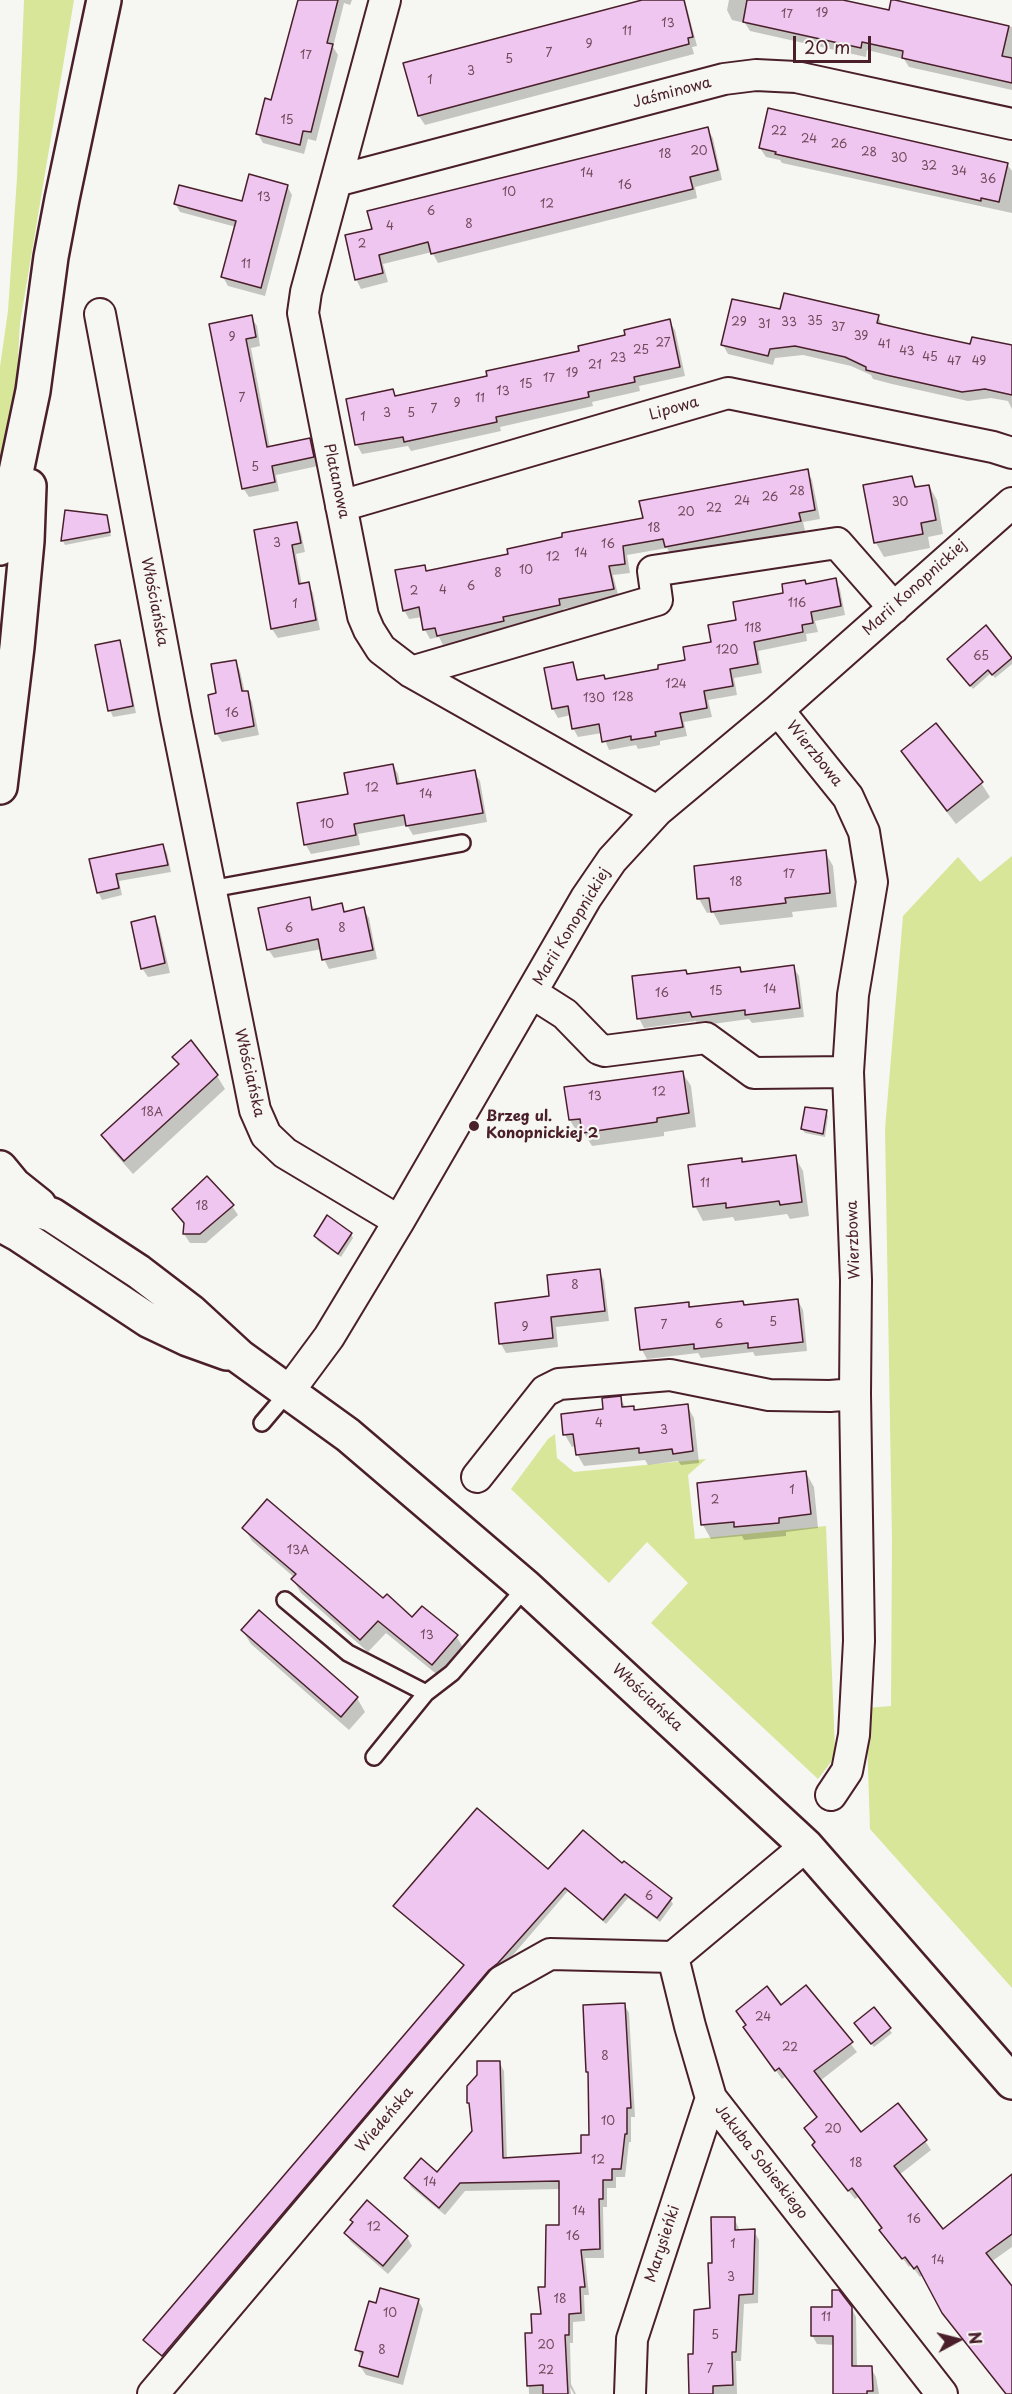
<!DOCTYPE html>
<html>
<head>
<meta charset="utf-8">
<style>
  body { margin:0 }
  #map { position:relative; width:1012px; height:2394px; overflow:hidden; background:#f6f6f2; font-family:"Playpen Sans",sans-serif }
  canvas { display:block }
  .north { position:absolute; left:928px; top:2310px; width:60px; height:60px; -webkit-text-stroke:4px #f6f6f2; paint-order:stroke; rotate:83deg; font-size:16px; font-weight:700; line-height:24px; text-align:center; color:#4a1f2b }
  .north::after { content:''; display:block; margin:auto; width:21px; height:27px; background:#4a1f2b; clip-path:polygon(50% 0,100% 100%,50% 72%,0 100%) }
  .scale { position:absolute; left:793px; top:36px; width:78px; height:27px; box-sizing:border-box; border:3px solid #4a1f2b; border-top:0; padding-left:8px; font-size:18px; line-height:21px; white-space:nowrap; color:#4a1f2b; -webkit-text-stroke:4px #f6f6f2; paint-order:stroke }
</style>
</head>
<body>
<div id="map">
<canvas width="1012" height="2394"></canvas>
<div class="north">N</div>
<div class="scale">20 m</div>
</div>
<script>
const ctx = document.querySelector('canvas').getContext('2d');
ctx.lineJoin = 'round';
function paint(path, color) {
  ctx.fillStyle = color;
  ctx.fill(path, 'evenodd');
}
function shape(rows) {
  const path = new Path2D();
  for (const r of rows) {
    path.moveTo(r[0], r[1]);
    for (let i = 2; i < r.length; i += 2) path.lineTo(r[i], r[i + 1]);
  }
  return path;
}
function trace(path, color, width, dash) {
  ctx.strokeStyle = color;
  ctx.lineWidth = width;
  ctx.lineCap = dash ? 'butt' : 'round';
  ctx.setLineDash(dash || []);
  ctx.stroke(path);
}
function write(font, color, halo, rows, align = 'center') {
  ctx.font = font + ' "Playpen Sans",sans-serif';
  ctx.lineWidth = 4.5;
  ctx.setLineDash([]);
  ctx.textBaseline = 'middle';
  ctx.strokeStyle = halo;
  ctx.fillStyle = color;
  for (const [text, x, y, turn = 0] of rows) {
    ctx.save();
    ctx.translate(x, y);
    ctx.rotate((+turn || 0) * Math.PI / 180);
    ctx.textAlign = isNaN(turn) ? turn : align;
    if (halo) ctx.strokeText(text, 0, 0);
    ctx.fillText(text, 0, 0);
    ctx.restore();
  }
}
const green = shape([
  [24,0,74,0,20,323,15,409,0,495,0,367,8,311,17,178],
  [1012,856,1012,1988,870,1829,866,1708,891,1706,892,1540,885,1129,903,916,958,857,980,882],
  [555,1434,557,1458,574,1472,706,1459,688,1475,695,1539,826,1526,835,1750,831,1762,818,1779,651,1623,688,1583,647,1542,609,1583,511,1489,548,1439]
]);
const shadow = shape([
  [299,0,352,0,350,5,344,3,333,47,338,55,316,141,308,139,304,154,263,143,258,134,272,102],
  [648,0,685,0,697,46,692,47,694,54,425,125,419,116,405,64],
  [729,0,847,0,846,2,890,12,892,1,1012,27,1012,90,909,67,904,59,867,50,866,57,750,31,745,23,732,20,727,10],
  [707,129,713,138,722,180,695,187,697,198,438,263,432,252,383,264,388,282,361,289,356,279,374,230],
  [760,148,1007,164,1012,171,1012,213,782,163,780,160,766,157],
  [287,186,292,195,265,296,228,286,223,277,236,227,180,212,175,203,243,203],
  [781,311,878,317,883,326,971,346,1012,347,1012,409,1008,401,991,398,968,401,892,384,873,379,871,375,851,366,803,355,775,358,773,365,728,354,723,345],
  [251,317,257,326,260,346,251,348,270,448,309,440,315,449,318,466,276,475,279,491,249,497,243,488,211,325],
  [669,321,675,330,685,376,639,386,640,391,592,402,593,406,500,427,501,431,411,451,408,446,362,454,357,445,393,391,396,397,489,377,581,352],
  [807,471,812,480,820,519,803,522,805,531,672,556,667,548,627,555,630,573,613,575,619,598,563,609,564,614,508,626,508,631,443,645,439,637,430,639,425,630,423,617,409,619,404,610,424,567,427,573,509,555,644,519],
  [911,478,918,488,929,486,937,500,943,534,928,537,930,548,884,557,876,543],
  [66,512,106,516,111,536,65,545,63,541],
  [296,524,301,533,305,552,296,554,302,585,308,584,313,593,320,630,278,638,272,629,256,532],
  [835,580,840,589,845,615,815,621,818,632,806,634,807,641,758,651,762,673,734,678,737,695,708,700,712,717,684,722,687,736,660,741,660,745,650,747,638,749,636,745,609,750,602,733,578,737,573,728,571,715,558,718,553,709,572,664,579,681,605,680,660,670,687,662,738,621,805,581,807,585],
  [986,627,1012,658,1012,664,995,678,991,673,973,689,952,664],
  [119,642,123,649,136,713,113,717,110,710],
  [235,661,240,671,245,693,247,692,252,702,259,735,222,742,216,733,218,694],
  [902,752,981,783,990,797,956,824,911,766],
  [393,765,398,774,400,785,474,772,480,781,487,822,413,835,407,825,358,834,360,845,311,854,306,845,349,795],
  [163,846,167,853,171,872,119,881,122,895,102,900,98,892,91,861],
  [825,852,833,866,837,907,792,912,793,917,720,925,713,912,707,913,699,899],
  [309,899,315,911,341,905,345,913,363,909,369,918,377,959,329,969,324,959,322,949,274,958,268,949],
  [154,918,159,927,170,973,148,977,142,968],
  [793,967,799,976,804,1017,752,1023,749,1019,698,1026,696,1021,644,1028,639,1018,688,976,739,969,742,974],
  [190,1042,217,1076,225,1089,133,1174,110,1148,103,1135,179,1066,174,1057],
  [682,1072,691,1086,696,1127,664,1132,664,1136,592,1146,584,1133,578,1134,570,1120],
  [826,1112,828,1116,825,1137,805,1133,802,1129],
  [795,1157,803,1171,809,1216,790,1219,787,1214,735,1221,733,1217,703,1221,695,1206,741,1159,743,1164],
  [232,1206,238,1215,206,1243,190,1243,184,1234,185,1226,173,1210],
  [351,1234,353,1238,341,1257,318,1241,315,1236],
  [599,1271,604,1280,609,1321,556,1327,558,1347,506,1353,501,1344,551,1298],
  [798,1301,803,1310,807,1351,755,1356,753,1352,701,1358,698,1353,647,1359,642,1350,688,1304,691,1308,743,1302,745,1307],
  [620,1398,626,1408,633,1407,635,1412,687,1406,694,1418,699,1463,681,1465,678,1461,648,1465,645,1460,584,1466,577,1454,576,1446,572,1447,565,1435,563,1415,605,1410],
  [806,1473,814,1487,818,1528,786,1532,786,1536,744,1540,742,1536,711,1539,703,1525,698,1484],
  [244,1528,383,1600,413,1619,456,1636,464,1649,440,1677,386,1633,368,1652,301,1593,293,1580,295,1578,252,1541],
  [242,1630,357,1698,365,1712,349,1730,251,1644],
  [622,1866,670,1899,673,1904,660,1922,628,1898,606,1924,568,1891,165,2360,148,2345,145,2341,464,1966,397,1910,395,1906,548,1871],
  [806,1987,857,2052,820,2081,861,2134,925,2141,931,2150,899,2175,943,2231,1012,2177,1012,2247,991,2262,1012,2289,1012,2394,1006,2394,950,2322,923,2274,920,2277,911,2265,909,2267,858,2197,855,2199,819,2154,816,2143,806,2128,818,2119,785,2077,782,2079,745,2028,781,2007],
  [624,2004,629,2013,635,2117,631,2117,631,2142,629,2142,625,2177,616,2177,616,2188,607,2188,607,2207,603,2207,604,2258,585,2258,589,2295,584,2295,585,2321,573,2322,573,2343,570,2343,571,2384,576,2394,574,2394,570,2387,571,2394,529,2394,527,2335,533,2334,543,2315,561,2226,561,2189,465,2191,445,2215,411,2187,406,2178,437,2175,474,2132,471,2107,468,2102,499,2062,504,2071,507,2160,583,2155,591,2137,590,2075,587,2071],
  [858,2028,889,2029,892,2033,874,2047],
  [734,2218,740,2231,754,2231,759,2240,758,2303,744,2304,741,2361,736,2361,737,2394,691,2394,694,2355,711,2309,713,2264],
  [352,2220,407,2237,412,2246,388,2274,351,2242,345,2233,354,2224],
  [418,2300,423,2309,403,2385,366,2375,360,2366,362,2359,357,2349,377,2305],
  [851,2307,856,2317,857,2368,871,2368,876,2377,879,2394,835,2394,834,2345,817,2344,812,2335]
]);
const building = shape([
  [298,0,338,0,327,43,333,44,311,132,303,131,300,145,256,134,265,98,271,100,298,0],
  [642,0,684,0,693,37,688,38,689,44,418,116,403,63,642,0],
  [747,0,843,0,889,10,891,0,895,0,1009,26,1002,56,1012,58,1012,83,902,58,903,51,862,42,861,48,743,22,747,0],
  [768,108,1008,163,999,202,981,198,981,201,775,154,776,152,759,148,768,108],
  [708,127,718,170,690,177,693,189,431,254,428,242,379,255,383,273,355,280,345,235,372,229,367,211,708,127],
  [249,174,288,185,261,288,221,277,236,221,174,204,179,185,242,201,249,174],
  [784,293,879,315,877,323,924,334,970,344,972,337,1012,345,1012,395,985,389,962,392,886,375,866,370,866,367,845,357,795,346,770,349,768,356,721,345,732,299,780,309,784,293],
  [252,315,256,337,246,339,267,447,310,438,314,457,272,466,275,482,242,489,209,324,252,315],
  [670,319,680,367,634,377,635,382,588,392,589,397,496,417,497,422,404,442,403,437,355,445,346,399,393,389,395,396,487,376,486,371,579,351,578,346,625,335,624,330,670,319],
  [808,469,815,510,799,513,801,521,665,547,663,539,623,546,625,564,609,566,614,589,559,599,560,605,503,617,504,621,437,636,435,628,423,630,419,607,403,611,395,570,425,565,426,571,508,554,507,549,562,537,562,533,643,518,639,501,808,469],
  [912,476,915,487,929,485,936,520,921,523,923,534,874,543,863,485,912,476],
  [65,510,107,515,110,532,61,541,65,510],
  [297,522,301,543,292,545,299,584,309,582,316,620,271,629,254,530,297,522],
  [836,578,841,606,811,612,813,623,802,625,803,632,754,642,758,664,730,669,733,686,704,691,707,708,680,713,683,727,655,732,656,736,644,738,631,740,631,736,602,742,599,724,572,729,568,706,552,709,544,668,573,662,577,680,604,675,605,679,658,669,658,665,685,660,683,647,711,642,708,625,736,620,733,602,783,593,782,584,805,580,806,584,836,578],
  [986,625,1012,658,992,675,988,670,970,686,947,659,986,625],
  [120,640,133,706,108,711,95,645,120,640],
  [236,660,242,691,248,691,254,726,215,734,208,695,216,693,211,664,236,660],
  [936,723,983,782,947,811,901,751,936,723],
  [393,764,397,784,475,770,483,813,406,826,404,815,354,824,356,835,304,845,297,803,348,794,344,773,393,764],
  [163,844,168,865,116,874,119,888,97,893,89,859,163,844],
  [826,850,830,893,785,898,786,903,711,912,709,898,697,899,694,866,826,850],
  [310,897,312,910,342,903,344,912,364,907,373,950,322,960,318,939,267,950,258,908,310,897],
  [155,916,165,963,141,969,131,922,155,916],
  [794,965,800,1008,745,1015,745,1010,692,1017,690,1012,637,1019,632,976,686,970,687,974,740,967,741,972,794,965],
  [191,1040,218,1075,124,1161,101,1135,179,1064,172,1057,191,1040],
  [683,1071,689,1113,657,1118,657,1122,582,1133,580,1119,569,1120,564,1087,683,1071],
  [805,1107,827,1110,823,1134,801,1129,805,1107],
  [796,1155,802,1202,780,1205,779,1201,726,1208,726,1203,693,1207,688,1165,742,1158,742,1162,796,1155],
  [207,1176,234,1205,200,1234,183,1234,184,1223,172,1209,207,1176],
  [327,1215,352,1233,338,1254,314,1236,327,1215],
  [600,1269,605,1311,551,1317,553,1338,499,1344,495,1303,549,1296,547,1275,600,1269],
  [798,1299,803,1342,748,1348,748,1343,694,1349,694,1344,640,1350,635,1308,689,1302,689,1307,743,1301,744,1305,798,1299],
  [621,1396,622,1407,634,1406,634,1410,688,1404,693,1451,673,1454,672,1449,639,1453,639,1448,576,1455,573,1434,563,1435,561,1414,603,1409,602,1398,621,1396],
  [806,1471,811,1514,779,1518,779,1523,734,1527,734,1522,701,1525,697,1483,806,1471],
  [267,1499,383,1598,387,1594,412,1617,422,1606,458,1635,432,1665,378,1621,360,1640,291,1579,296,1574,242,1528,267,1499],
  [259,1610,358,1697,341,1717,241,1630,259,1610],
  [477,1808,548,1869,583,1830,622,1863,624,1861,672,1898,657,1918,625,1894,603,1920,565,1888,498,1963,489,1970,162,2356,143,2340,464,1965,393,1906,477,1808],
  [806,1985,853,2042,814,2071,861,2132,898,2103,927,2140,894,2166,943,2229,1012,2174,1012,2234,986,2253,1012,2286,1012,2394,1006,2394,942,2313,917,2266,914,2269,905,2257,902,2259,879,2230,882,2228,852,2188,848,2191,812,2145,815,2142,804,2128,817,2117,779,2068,775,2071,743,2027,746,2025,736,2011,767,1986,781,2005,806,1985],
  [625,2003,631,2108,627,2108,627,2134,625,2134,621,2169,612,2169,612,2180,603,2180,603,2199,599,2199,600,2249,581,2250,585,2287,580,2287,581,2313,569,2314,569,2335,565,2335,568,2394,543,2394,543,2385,527,2386,525,2333,532,2333,531,2314,541,2314,538,2287,545,2287,546,2225,559,2225,559,2181,460,2183,439,2208,404,2178,421,2158,437,2172,472,2131,469,2103,467,2103,467,2086,477,2075,477,2061,500,2061,503,2158,581,2153,581,2135,589,2135,588,2072,586,2072,583,2005,625,2003],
  [874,2007,891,2028,871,2044,854,2023,874,2007],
  [367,2200,408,2236,383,2266,344,2233,353,2222,350,2220,367,2200],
  [711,2217,735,2217,735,2230,755,2229,753,2294,739,2295,736,2352,732,2352,733,2385,713,2386,713,2394,689,2394,688,2354,693,2354,694,2310,710,2308,708,2263,712,2263,711,2217],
  [380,2288,419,2299,398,2377,359,2366,363,2352,355,2350,369,2301,376,2303,380,2288],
  [832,2290,839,2290,852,2307,852,2366,872,2366,873,2391,867,2391,867,2394,833,2394,833,2336,811,2336,811,2307,832,2307,832,2290]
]);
const lane = shape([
  [211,889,462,843],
  [262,1423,289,1391],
  [285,1600,348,1653,426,1693,452,1673,526,1587],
  [374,1757,426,1693]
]);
const street = shape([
  [385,0,306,292,303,313,363,616,369,630,381,649,411,672,657,811],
  [336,181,724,79,756,75,796,77,1012,124],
  [100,314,176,718,255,1110,266,1135,285,1153,399,1221],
  [341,506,728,393,993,447,1012,453],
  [411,672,657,600,653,571,837,543,894,608],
  [778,710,848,797,864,832,872,882,853,995,848,1072,856,1280,855,1394,859,1641,854,1735,847,1771,831,1795],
  [532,993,565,1014,599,1049,605,1051,706,1038,754,1073,848,1072],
  [289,1391,329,1337,399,1221,586,898,612,860,657,811,778,710,1012,503],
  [477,1477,545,1391,559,1384,670,1375,769,1395,830,1396,855,1394],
  [806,1846,673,1957,690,2026,711,2098,942,2394],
  [153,2394,502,1981,550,1954,673,1957],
  [630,2394,632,2339,711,2098]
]);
const primary = shape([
  [0,548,33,391,51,257,62,199,104,0],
  [0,787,17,647,27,541,29,486],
  [0,1168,14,1185,39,1205],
  [0,1197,52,1215,139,1272,190,1311,240,1357,348,1435,526,1587,806,1846,1012,2082],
  [0,1224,18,1234,148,1320,188,1339,227,1353]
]);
const markers = [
  [474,1126,6,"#4a1f2b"]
];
const numberNames = [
  ["19",822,14],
  ["17",787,15],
  ["13",668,24],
  ["11",627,32],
  ["9",589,45],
  ["7",549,54],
  ["17",306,56],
  ["5",509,60],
  ["3",471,72],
  ["1",430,81],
  ["15",287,121],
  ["22",779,132],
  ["24",809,140],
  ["26",839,145],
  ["20",699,152],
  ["28",869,153],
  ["18",665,155],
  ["30",899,159],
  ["32",929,167],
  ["34",959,172],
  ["14",587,174],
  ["36",988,180],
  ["16",625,186],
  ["10",509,193],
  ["13",264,198],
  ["12",547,205],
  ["6",431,212],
  ["8",469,225],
  ["4",390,227],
  ["2",362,245],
  ["11",246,265],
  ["35",815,322],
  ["29",739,323],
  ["33",789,323],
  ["31",764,325],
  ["37",838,328],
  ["39",861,337],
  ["9",232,338],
  ["27",663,344],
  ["41",884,345],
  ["25",641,351],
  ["43",907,352],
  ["45",930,358],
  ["23",618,359],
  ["47",954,362],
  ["49",979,362],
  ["21",595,366],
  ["19",572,374],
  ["17",549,379],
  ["15",526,385],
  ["13",503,392],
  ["7",242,399],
  ["11",480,399],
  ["9",457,404],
  ["7",434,410],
  ["3",387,414],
  ["5",411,414],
  ["1",363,418],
  ["5",255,468],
  ["28",797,492],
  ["26",770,498],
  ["24",742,502],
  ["30",900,503],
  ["22",714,509],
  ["20",686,513],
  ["18",654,529],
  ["3",277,544],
  ["16",608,545],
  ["14",581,554],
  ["12",553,558],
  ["10",526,571],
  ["8",498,574],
  ["6",471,587],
  ["4",443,591],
  ["2",414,592],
  ["116",797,604],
  ["1",295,605],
  ["118",753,629],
  ["120",727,651],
  ["65",981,657],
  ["124",676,685],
  ["128",623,698],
  ["130",594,699],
  ["16",232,714],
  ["12",372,789],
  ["14",426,795],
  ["10",327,825],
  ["17",789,875],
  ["18",736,883],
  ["6",289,929],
  ["8",342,929],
  ["14",770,990],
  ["15",716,992],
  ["16",662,994],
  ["12",659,1093],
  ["13",595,1097],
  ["18A",152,1113],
  ["11",705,1184],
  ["18",202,1207],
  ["8",575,1286],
  ["5",773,1323],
  ["6",719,1325],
  ["7",664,1326],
  ["9",525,1328],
  ["4",599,1424],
  ["3",664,1431],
  ["1",792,1491],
  ["2",715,1501],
  ["13A",298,1551],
  ["13",427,1636],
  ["6",649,1897],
  ["24",763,2018],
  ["22",790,2048],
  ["8",605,2057],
  ["10",608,2122],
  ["20",833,2130],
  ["12",598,2161],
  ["18",856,2164],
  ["14",430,2183],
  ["14",579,2212],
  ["16",914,2220],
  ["12",374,2228],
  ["16",573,2237],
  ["1",733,2245],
  ["14",938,2261],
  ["3",731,2278],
  ["18",560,2300],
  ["10",390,2314],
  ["11",826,2318],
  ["5",715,2336],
  ["20",546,2346],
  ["8",382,2351],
  ["7",710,2370],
  ["22",546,2371]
];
const streetNames = [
  ["Jaśminowa",672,93,-15],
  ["Lipowa",674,409,-16],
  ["Platanowa",336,481,78],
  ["Marii Konopnickiej",915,588,-42],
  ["Włościańska",154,602,79],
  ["Wierzbowa",814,754,51],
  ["Marii Konopnickiej",572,927,-59],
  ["Włościańska",249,1073,77],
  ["Wierzbowa",854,1240,-92],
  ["Włościańska",647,1698,43],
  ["Wiedeńska",385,2120,-50],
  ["Jakuba Sobieskiego",761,2162,52],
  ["Marysieńki",663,2244,-72]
];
const poiNames = [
  ["Brzeg ul.",486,1117],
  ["Konopnickiej 2",486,1134]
];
paint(green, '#d7e699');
paint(shadow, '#0003');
paint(building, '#eec6ef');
trace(building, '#4a1f2b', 1.5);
trace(lane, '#4a1f2b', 20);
trace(street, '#4a1f2b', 34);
trace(primary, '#4a1f2b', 38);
trace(lane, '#f6f6f2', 15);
trace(street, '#f6f6f2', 30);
trace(primary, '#f6f6f2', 33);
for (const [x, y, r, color] of markers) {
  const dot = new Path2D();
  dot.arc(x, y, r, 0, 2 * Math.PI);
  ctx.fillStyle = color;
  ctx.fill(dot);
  trace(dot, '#f6f6f2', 2);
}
write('12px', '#73495c', null, numberNames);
write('15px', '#4a1f2b', '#f6f6f2', streetNames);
write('bold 15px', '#4a1f2b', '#f6f6f2', poiNames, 'left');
</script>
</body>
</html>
